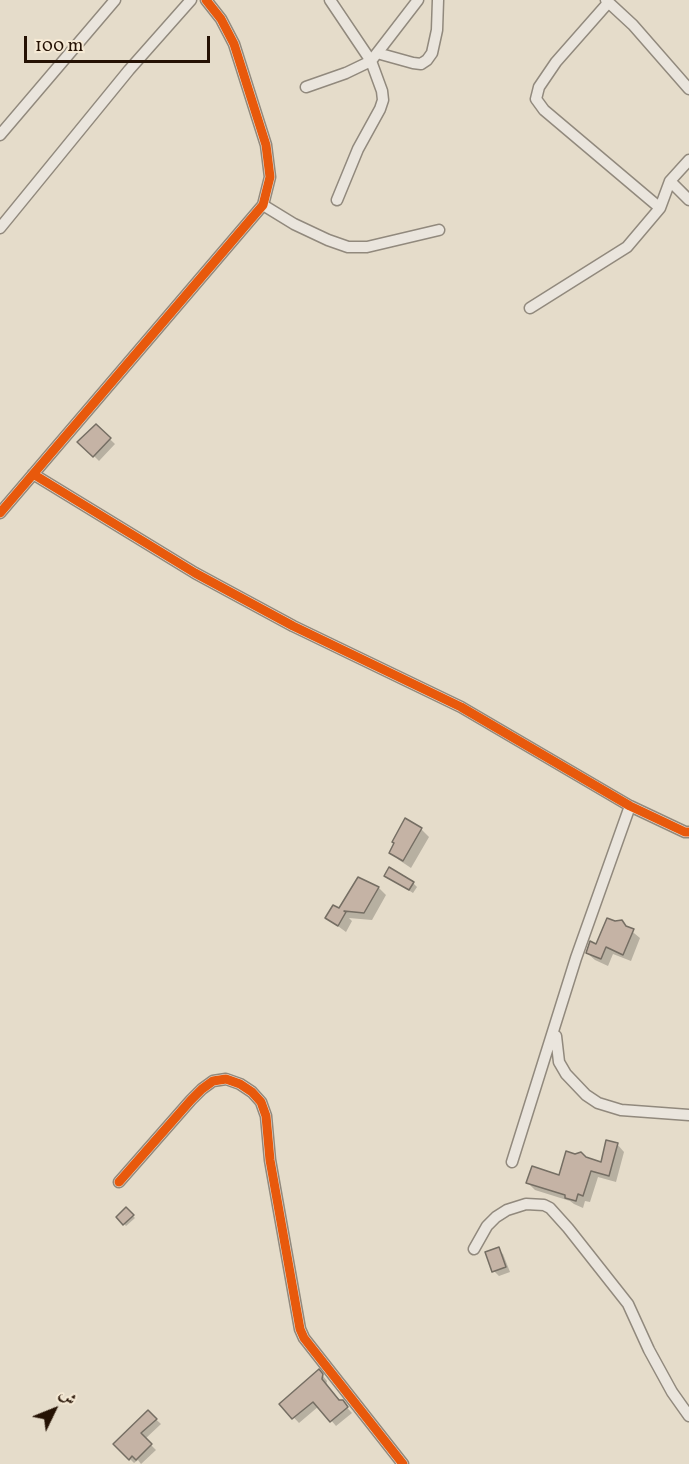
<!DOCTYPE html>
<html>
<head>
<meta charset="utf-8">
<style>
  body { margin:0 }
  #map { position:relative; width:689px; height:1464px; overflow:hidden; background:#e5dcca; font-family:Vollkorn,Amiri,serif }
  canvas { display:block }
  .north { position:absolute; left:24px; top:1380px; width:60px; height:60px; -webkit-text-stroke:4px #f6ead5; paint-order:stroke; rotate:47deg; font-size:16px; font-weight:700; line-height:24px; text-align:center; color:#251204 }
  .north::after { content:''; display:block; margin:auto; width:21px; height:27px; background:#251204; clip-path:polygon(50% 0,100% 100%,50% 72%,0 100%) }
  .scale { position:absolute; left:24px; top:36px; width:186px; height:27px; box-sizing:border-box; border:3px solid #251204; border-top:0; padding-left:8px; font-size:18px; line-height:21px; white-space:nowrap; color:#251204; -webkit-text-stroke:4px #f6ead5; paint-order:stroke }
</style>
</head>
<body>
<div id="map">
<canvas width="689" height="1464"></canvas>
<div class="north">ش</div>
<div class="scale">100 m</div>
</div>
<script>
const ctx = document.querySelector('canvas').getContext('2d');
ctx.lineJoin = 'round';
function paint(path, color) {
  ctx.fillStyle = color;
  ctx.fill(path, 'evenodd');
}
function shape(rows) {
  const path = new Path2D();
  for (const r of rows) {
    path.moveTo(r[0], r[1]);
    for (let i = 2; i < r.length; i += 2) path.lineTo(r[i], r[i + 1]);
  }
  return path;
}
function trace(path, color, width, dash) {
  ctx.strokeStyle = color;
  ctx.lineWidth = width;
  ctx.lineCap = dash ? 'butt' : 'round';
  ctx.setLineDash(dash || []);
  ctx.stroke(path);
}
const shadow = shape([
  [96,426,115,444,99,461,80,442],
  [421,829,429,837,411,868,399,860,391,853,396,844],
  [386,876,413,883,417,887,413,893],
  [358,879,379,888,386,895,372,920,349,918,352,921,346,932,327,918,340,910],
  [629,929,640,938,631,961,613,954,608,966,595,960,587,953],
  [617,1144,624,1152,616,1182,598,1177,590,1202,585,1201,583,1208,574,1204,570,1201,535,1190,528,1183,560,1176,587,1159,602,1164],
  [126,1209,135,1218,126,1226,118,1217],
  [498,1249,503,1254,510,1272,499,1276,494,1271],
  [319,1371,327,1381,326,1385,352,1413,336,1426,319,1406,299,1423,281,1404],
  [148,1412,161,1424,145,1439,156,1450,141,1464,138,1460,134,1463,115,1444]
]);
const building = shape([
  [96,424,111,438,93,457,77,442,96,424],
  [405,818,422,828,403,861,389,853,394,843,392,842,405,818],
  [389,867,414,882,409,890,384,876,389,867],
  [358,877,379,887,364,913,344,911,346,912,338,926,325,918,333,905,339,908,358,877],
  [607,918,615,921,622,920,626,926,634,929,623,955,606,947,601,959,586,953,590,941,596,944,607,918],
  [606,1140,618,1143,609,1176,591,1171,583,1196,578,1194,576,1201,565,1198,565,1195,526,1183,532,1166,559,1175,566,1151,575,1154,581,1152,586,1157,601,1162,606,1140],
  [126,1207,134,1215,123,1225,116,1217,126,1207],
  [499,1247,506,1267,492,1272,485,1252,499,1247],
  [319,1369,323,1374,322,1379,339,1400,343,1400,348,1407,330,1422,313,1402,292,1419,279,1404,319,1369],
  [148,1410,157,1419,141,1433,152,1444,136,1460,132,1456,129,1460,113,1444,148,1410]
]);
const street = shape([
  [330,0,371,61,382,91,383,100,380,109,358,149,337,200],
  [606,0,633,25,689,89],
  [608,3,556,62,539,87,536,99,544,110,660,208],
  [377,53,413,63,421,64,427,60,432,53,437,30,438,0],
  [306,87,346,73,371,61,418,0],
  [0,135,115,0],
  [670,181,689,200],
  [263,205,294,224,328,240,348,247,367,247,439,230],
  [0,228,129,70,191,0],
  [530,308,627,247,660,208,670,181,689,160],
  [33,474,195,573,293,626,461,707,630,806,685,832,689,832],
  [0,513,263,205,270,177,266,145,234,44,221,19,206,0],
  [556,1036,559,1062,566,1074,586,1095,598,1103,621,1110,689,1115],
  [512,1162,576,958,630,806],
  [119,1182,191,1100,202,1089,213,1081,226,1079,240,1084,252,1092,261,1102,266,1116,270,1160,300,1329,304,1338,403,1464],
  [474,1249,487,1226,496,1217,507,1210,526,1204,544,1205,550,1208,568,1228,628,1304,649,1350,672,1392,689,1416]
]);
const cycleway = shape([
  [33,474,195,573,293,626,461,707,630,806,685,832,689,832],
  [0,513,263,205,270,177,266,145,234,44,221,19,206,0],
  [119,1182,191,1100,202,1089,213,1081,226,1079,240,1084,252,1092,261,1102,266,1116,270,1160,300,1329,304,1338,403,1464]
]);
paint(shadow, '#0003');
paint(building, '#c5b3a5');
trace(building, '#756e63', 1.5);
trace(street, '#91897d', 13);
trace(street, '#eae5dd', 10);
trace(cycleway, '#e8590c', 9);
</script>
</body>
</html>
